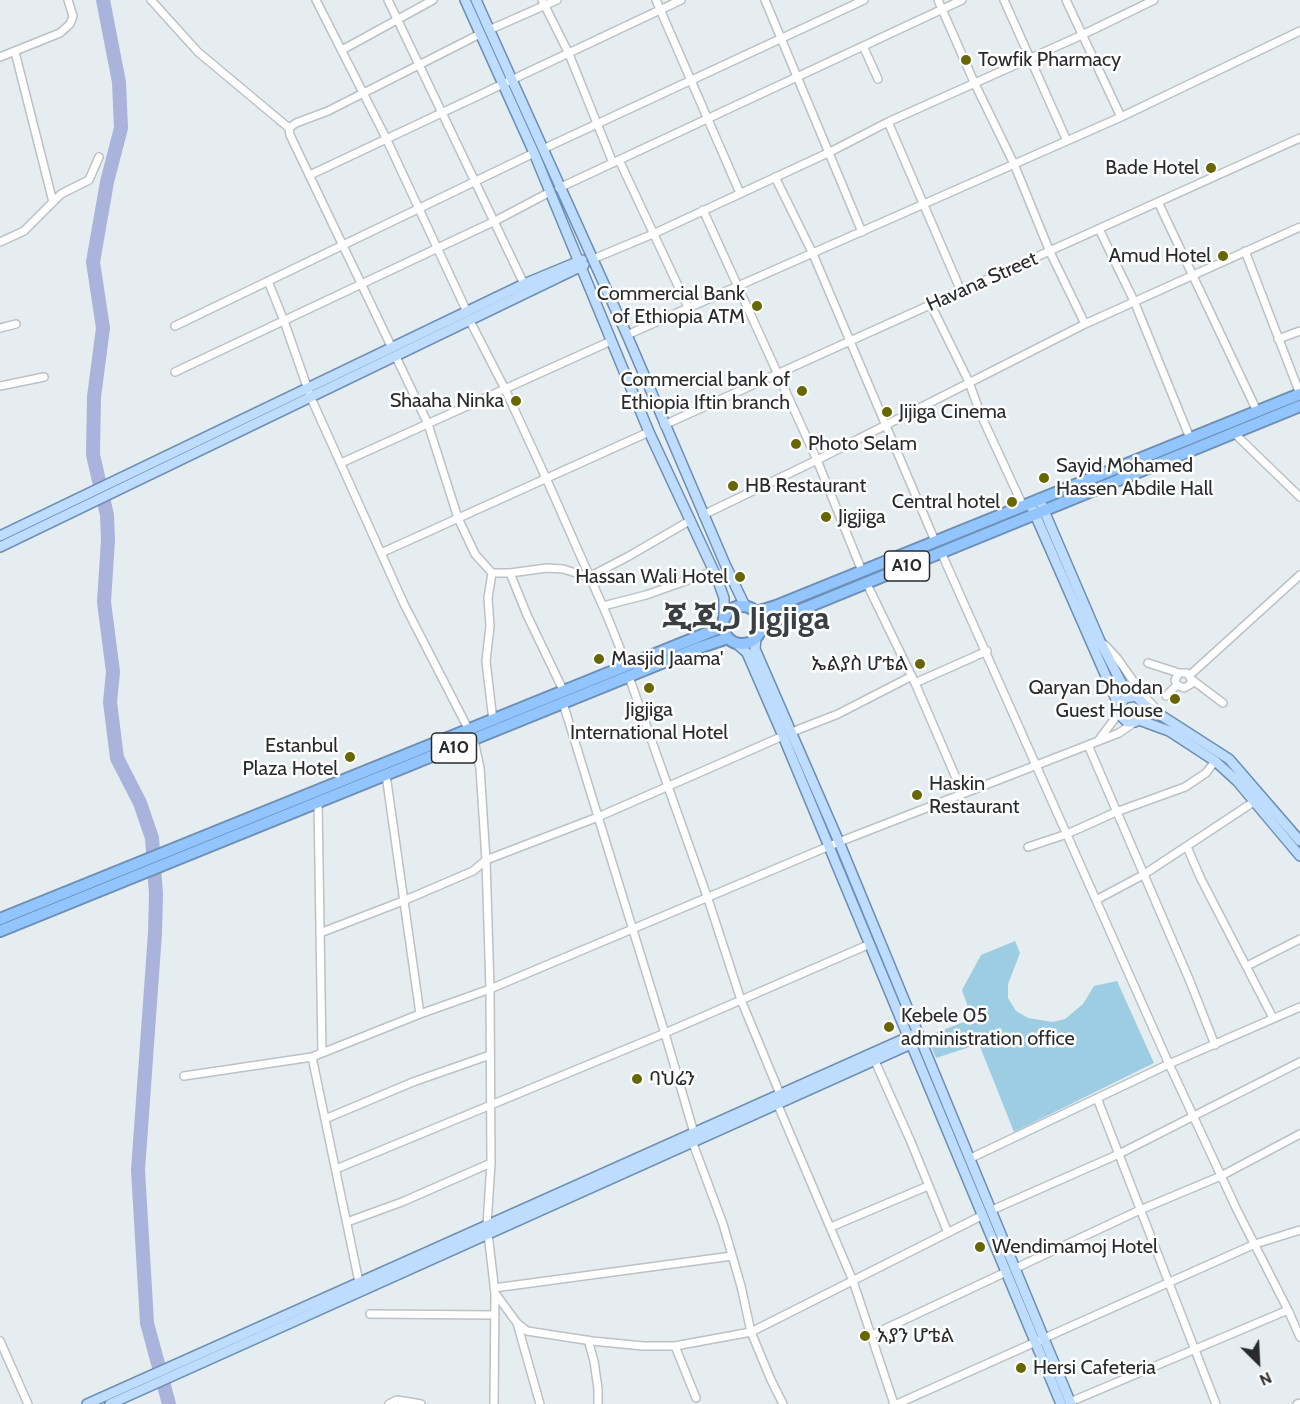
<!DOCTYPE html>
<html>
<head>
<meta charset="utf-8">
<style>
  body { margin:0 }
  #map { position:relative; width:1300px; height:1404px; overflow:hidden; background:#e6edf0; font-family:Cabin,sans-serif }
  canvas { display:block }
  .north { position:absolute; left:1228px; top:1332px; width:60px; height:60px; -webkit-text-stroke:4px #fff; paint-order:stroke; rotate:156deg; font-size:16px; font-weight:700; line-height:24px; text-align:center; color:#282a2c }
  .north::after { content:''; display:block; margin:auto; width:21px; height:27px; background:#282a2c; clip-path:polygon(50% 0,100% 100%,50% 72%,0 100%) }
</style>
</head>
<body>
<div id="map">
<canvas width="1300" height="1404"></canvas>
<div class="north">N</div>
</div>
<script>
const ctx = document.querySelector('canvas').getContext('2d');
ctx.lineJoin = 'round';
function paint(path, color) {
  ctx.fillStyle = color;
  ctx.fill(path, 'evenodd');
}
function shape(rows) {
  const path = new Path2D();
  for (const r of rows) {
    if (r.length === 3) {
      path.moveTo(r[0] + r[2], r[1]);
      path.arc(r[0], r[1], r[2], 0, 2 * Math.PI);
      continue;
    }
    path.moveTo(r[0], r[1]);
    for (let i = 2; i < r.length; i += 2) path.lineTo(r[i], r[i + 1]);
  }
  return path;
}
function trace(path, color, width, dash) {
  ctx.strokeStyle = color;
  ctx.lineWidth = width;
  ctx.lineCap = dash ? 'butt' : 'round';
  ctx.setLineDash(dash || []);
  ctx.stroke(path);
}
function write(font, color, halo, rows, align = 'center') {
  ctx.font = font + ' Cabin,"Noto Sans Ethiopic",sans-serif';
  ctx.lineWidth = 5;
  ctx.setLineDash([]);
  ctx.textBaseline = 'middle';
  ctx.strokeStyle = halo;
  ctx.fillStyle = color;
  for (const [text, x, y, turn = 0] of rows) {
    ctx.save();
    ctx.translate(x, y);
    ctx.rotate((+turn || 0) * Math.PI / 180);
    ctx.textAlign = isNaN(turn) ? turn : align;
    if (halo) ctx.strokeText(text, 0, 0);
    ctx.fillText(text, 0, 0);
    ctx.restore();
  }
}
const green = shape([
  [1015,941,1020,953,1008,984,1008,998,1016,1011,1028,1018,1053,1022,1065,1019,1083,1004,1094,986,1117,981,1154,1063,1014,1132,979,1044,936,1058,927,1036,972,1019,962,990,981,955]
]);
const river = shape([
  [103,0,119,82,121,128,107,182,93,262,103,328,94,397,93,455,107,515,108,540,104,602,113,672,110,702,117,758,140,803,152,838,156,894,155,933,138,1170,147,1323,169,1404]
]);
const minor = shape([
  [151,0,198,52,289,128,290,135,392,348],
  [316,0,386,138,467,312],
  [388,0,524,284],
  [542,0,569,54,613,163],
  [656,0,740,193],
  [765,0,862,232],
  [938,0,974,82,1014,164,1050,252,1085,324],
  [1004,0,1067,141],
  [1066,0,1121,117],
  [489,30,557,0],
  [863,46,878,79],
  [342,50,433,0],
  [15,52,53,202],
  [0,57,60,33,70,24,73,16,68,0],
  [888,122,961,291],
  [289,128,296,123,328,111,480,34],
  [543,149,864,0],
  [619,160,688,307],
  [310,175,681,0],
  [775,177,813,254,935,541],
  [559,188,962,0],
  [1158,202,1257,411],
  [703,210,817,460,862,571],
  [1099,229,1134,301,1190,438],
  [0,242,24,231,61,194,89,180,99,157],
  [1245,251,1300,394],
  [593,259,653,234,830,152,888,122,1082,35,1154,0],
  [268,281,284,321,311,398,404,604,474,740,480,768,486,860,490,989,491,1163,487,1225,495,1293,494,1404],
  [931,305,969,382,980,413,1023,506],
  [470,321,505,389,546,478,608,618,627,666],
  [175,326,534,153],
  [0,328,16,324],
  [627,335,1121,117,1300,31],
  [1278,339,1300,331],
  [396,357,428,424,458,518,475,554,492,573,510,573,547,568,563,569,589,577,629,556,691,520],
  [175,372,495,221,550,192],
  [0,386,44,377],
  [664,425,1300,138],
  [1233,432,1300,497],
  [341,463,611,341],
  [703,515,817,460,1085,324,1300,227],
  [941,552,1169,1064,1237,1210,1288,1310,1300,1337],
  [381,553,649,432],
  [492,573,488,598,490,626,486,661,493,721],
  [510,573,527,615,564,692],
  [866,582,915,683,963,794],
  [603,606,646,595,714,571],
  [1105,645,1117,658,1144,696,1158,711],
  [1148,663,1179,673],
  [1190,675,1300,575],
  [629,677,708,899,741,1000,780,1094],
  [1191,679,1191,684,1184,688,1177,685,1175,680,1179,673,1187,673,1191,679,1223,703],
  [915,683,987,651],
  [1166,696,1177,685],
  [563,703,666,1037,694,1133,692,1141,723,1224,741,1286,751,1332,771,1380,783,1404],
  [792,732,838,714,912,676],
  [1098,741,1119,713],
  [1088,745,1189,979,1215,1045],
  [386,775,420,1014],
  [318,803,322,1053],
  [1028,847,1067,834,1116,812,1185,787,1206,773,1215,761],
  [1187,847,1201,879,1273,1018],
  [1096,900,1143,875,1255,801],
  [320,933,403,901,473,871,486,860,598,817,783,736],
  [1247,966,1300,939],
  [312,1057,359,1282],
  [874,1059,911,1142,948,1233],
  [184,1076,312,1057,420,1014,490,989,839,842,1119,733,1135,722],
  [1097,1098,1216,1404],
  [777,1103,853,1281,894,1404],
  [325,1119,413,1082,490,1055],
  [971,1158,1169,1064,1300,1007],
  [336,1169,665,1033,870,944],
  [992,1210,1119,1154,1300,1062],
  [347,1222,402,1202,491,1163],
  [831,1227,928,1186],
  [1016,1268,1140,1210,1221,1176,1300,1134],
  [494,1288,732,1256],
  [495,1293,517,1323,527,1331,592,1341,643,1346,675,1346,751,1332,983,1215],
  [370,1314,495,1315],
  [517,1323,540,1404],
  [872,1335,1006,1272],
  [588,1340,594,1361,598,1389,598,1404],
  [0,1341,28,1404],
  [675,1346,696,1398],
  [1070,1402,1288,1310],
  [389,1404,397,1400,421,1404],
  [897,1404,1255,1244,1300,1230],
  [1297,1404,1300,1403]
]);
const major = shape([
  [465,0,534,153,649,432,717,578,724,598,724,616],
  [476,0,627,335,725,564,745,606],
  [1039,499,1100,641,1128,696],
  [1030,503,1119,706,1121,716,1127,722,1135,722,1145,714,1145,705,1136,696,1125,698,1119,706],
  [0,536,524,284,582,260],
  [0,547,584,265],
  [756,638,755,649,839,842,1071,1404],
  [736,643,747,653,783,736,1061,1404],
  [1145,705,1229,759,1300,841],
  [1139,720,1169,731,1215,761,1237,781,1300,856],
  [87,1404,917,1033],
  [110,1404,920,1040]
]);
const highway = shape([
  [742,625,19],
  [756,612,776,606,1300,394],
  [761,626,1300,406],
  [0,919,722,627],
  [0,931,701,647,728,638]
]);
const markers = [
  [966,60,6,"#666700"],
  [1211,168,6,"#666700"],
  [1223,256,6,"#666700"],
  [757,306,6,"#666700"],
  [802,391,6,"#666700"],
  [516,401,6,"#666700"],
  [887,412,6,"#666700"],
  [796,444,6,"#666700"],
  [1044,478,6,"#666700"],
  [733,486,6,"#666700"],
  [1012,502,6,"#666700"],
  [826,517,6,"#666700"],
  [740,577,6,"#666700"],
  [599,659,6,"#666700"],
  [920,664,6,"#666700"],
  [649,688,6,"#666700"],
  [1175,699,6,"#666700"],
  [350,757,6,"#666700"],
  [917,795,6,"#666700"],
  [889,1027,6,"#666700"],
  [637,1079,6,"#666700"],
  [980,1247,6,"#666700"],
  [865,1336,6,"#666700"],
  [1021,1368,6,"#666700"]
];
const shields = [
  [907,566,45],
  [454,748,45]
];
const shieldNames = [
  ["A10",907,566],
  ["A10",454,748]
];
const poiNames = [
  ["Towfik Pharmacy",978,60],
  ["Bade Hotel",1199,168,"right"],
  ["Amud Hotel",1211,256,"right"],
  ["Commercial Bank",745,294,"right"],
  ["of Ethiopia ATM",745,317,"right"],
  ["Commercial bank of",790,380,"right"],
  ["Ethiopia Iftin branch",790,403,"right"],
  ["Shaaha Ninka",504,401,"right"],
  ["Jijiga Cinema",899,412],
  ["Photo Selam",808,444],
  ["Sayid Mohamed",1056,466],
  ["Hassen Abdile Hall",1056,489],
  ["HB Restaurant",745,486],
  ["Central hotel",1000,502,"right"],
  ["Jigjiga",838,517],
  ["Hassan Wali Hotel",728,577,"right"],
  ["Masjid Jaama'",611,659],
  ["ኤልያስ ሆቴል",908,664,"right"],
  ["Qaryan Dhodan",1163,688,"right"],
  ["Guest House",1163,711,"right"],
  ["Jigjiga",649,710,"center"],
  ["International Hotel",649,733,"center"],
  ["Estanbul",338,746,"right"],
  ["Plaza Hotel",338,769,"right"],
  ["Haskin",929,784],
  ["Restaurant",929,807],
  ["Kebele 05",901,1016],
  ["administration office",901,1039],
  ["ባህሬን",649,1079],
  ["Wendimamoj Hotel",992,1247],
  ["አያን ሆቴል",877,1336],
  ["Hersi Cafeteria",1033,1368]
];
const streetNames = [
  ["Havana Street",982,282,-24]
];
const townNames = [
  ["ጂጂጋ Jigjiga",746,620]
];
paint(green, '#9dcde2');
trace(river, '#a9b3dc', 14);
trace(minor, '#bbc1c4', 10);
trace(major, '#6d8fb4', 12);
trace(highway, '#6d8fb4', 14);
trace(minor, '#fff', 7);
trace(major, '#bedcfe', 9);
trace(highway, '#92c5fd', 10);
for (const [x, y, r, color] of markers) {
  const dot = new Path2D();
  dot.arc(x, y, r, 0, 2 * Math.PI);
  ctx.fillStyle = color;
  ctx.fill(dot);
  trace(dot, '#fff', 2);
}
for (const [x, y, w] of shields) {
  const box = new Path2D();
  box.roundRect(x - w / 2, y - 15, w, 30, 4.5);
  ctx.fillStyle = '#fff';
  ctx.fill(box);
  trace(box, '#282a2c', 1.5);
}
write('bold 18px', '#282a2c', null, shieldNames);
write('20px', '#282a2c', '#fff', poiNames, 'left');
write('20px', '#282a2c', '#fff', streetNames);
write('bold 32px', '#3a3f41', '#fff', townNames);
</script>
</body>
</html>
